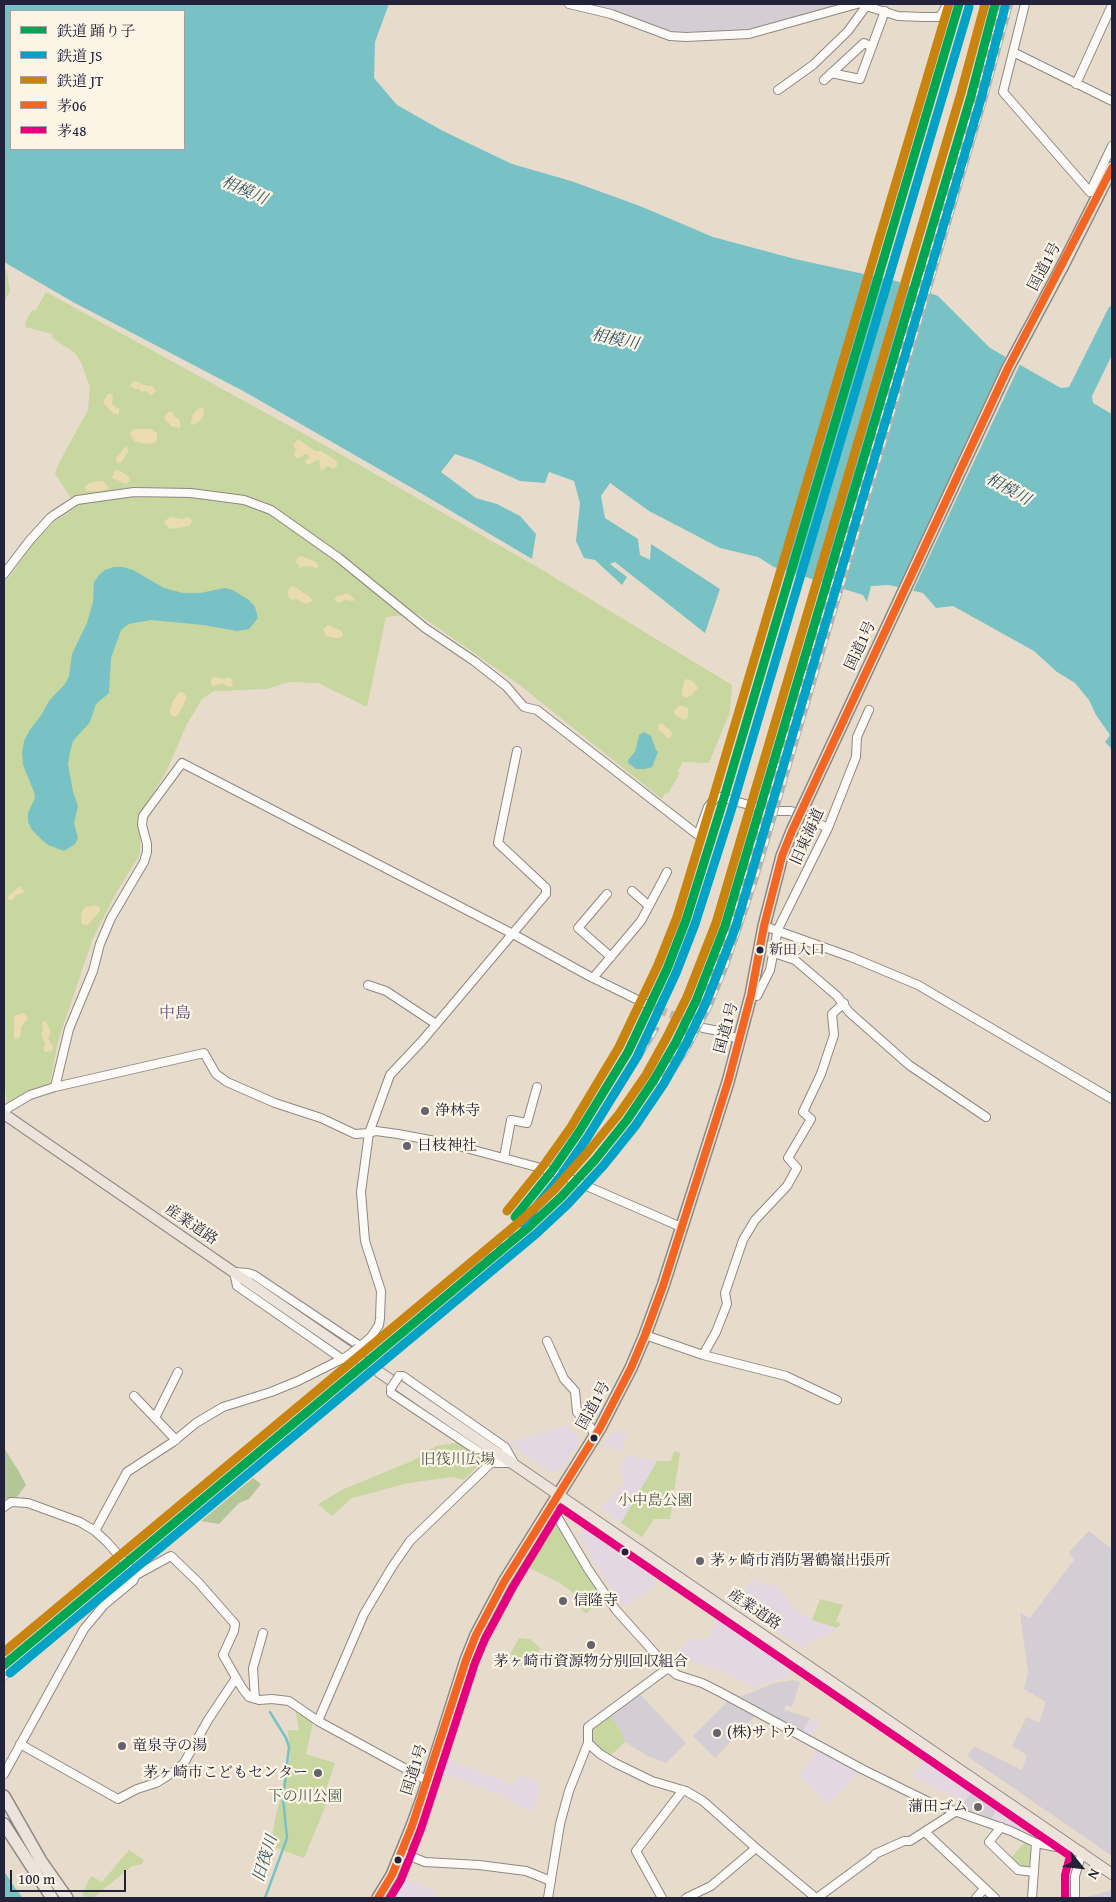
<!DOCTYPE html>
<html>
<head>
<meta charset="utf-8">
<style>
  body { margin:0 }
  #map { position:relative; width:1116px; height:1902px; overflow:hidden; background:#e7dccc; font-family:"Gentium Book Plus","Noto Serif JP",serif }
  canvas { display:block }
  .frame { position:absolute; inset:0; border:5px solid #22223b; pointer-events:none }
  .legend { position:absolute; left:10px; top:10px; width:175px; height:140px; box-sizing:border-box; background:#fcf5e5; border:1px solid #a5a1a1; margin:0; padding:6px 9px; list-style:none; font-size:15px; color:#22223b }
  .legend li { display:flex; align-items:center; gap:10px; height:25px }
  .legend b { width:25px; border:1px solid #a5a1a1 }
  .north { position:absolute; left:1056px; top:1842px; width:50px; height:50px; -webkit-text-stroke:4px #fcf5e5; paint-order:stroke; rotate:119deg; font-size:14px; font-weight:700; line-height:20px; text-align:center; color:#22223b }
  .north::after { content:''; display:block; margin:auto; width:18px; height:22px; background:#22223b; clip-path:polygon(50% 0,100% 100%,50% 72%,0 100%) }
  .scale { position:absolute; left:10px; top:1870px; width:116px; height:22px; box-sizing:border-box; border:2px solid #22223b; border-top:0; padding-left:6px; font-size:15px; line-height:18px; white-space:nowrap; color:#22223b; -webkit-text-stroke:4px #fcf5e5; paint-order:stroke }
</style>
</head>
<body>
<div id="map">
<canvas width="1116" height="1902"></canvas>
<div class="frame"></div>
<ul class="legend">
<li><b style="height:6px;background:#00a651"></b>鉄道 踊り子</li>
<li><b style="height:6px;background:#02a2c7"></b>鉄道 JS</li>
<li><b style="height:6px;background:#c8840f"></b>鉄道 JT</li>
<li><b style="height:6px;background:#f26522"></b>茅06</li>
<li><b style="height:6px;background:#e5007d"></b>茅48</li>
</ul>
<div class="north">N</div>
<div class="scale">100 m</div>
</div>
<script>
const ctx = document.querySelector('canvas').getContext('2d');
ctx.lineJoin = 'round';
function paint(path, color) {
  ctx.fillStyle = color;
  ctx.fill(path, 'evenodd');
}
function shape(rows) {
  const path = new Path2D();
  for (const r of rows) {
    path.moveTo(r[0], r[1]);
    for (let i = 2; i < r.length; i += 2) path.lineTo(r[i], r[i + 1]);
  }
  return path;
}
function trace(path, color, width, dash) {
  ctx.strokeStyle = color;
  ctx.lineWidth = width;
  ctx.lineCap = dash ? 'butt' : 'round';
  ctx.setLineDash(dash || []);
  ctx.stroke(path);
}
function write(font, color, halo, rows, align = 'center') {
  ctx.font = font + ' "Gentium Book Plus","Noto Serif JP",serif';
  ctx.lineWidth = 4.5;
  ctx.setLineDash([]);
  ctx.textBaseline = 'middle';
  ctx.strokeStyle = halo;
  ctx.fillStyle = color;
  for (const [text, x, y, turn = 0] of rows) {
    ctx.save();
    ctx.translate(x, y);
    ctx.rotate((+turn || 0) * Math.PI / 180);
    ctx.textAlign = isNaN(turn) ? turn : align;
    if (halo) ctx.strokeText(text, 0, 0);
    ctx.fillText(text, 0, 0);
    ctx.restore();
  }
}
const built = shape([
  [568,1425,580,1440,563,1468,551,1472,510,1445,510,1442],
  [615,1432,628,1433,621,1452,604,1445,611,1433],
  [627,1455,657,1461,621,1523,600,1509,626,1481,619,1471],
  [586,1525,660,1575,652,1588,625,1607,605,1579,579,1536],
  [754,1578,761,1585,776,1585,801,1614,837,1628,830,1634,811,1641,804,1649,736,1603],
  [721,1616,789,1664,788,1677,752,1687,731,1675,681,1658,679,1648,694,1638,706,1640],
  [810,1718,820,1721,812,1737,802,1732],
  [817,1750,860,1772,828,1805,799,1775],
  [926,1757,975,1790,965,1800,961,1809,955,1806,958,1798,912,1777],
  [443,1758,514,1785,519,1774,538,1782,537,1785,540,1786,533,1811,516,1805,510,1799,439,1771],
  [998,1806,1025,1824,1020,1832,991,1820],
  [399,1876,433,1890,438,1898,387,1898]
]);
const industrial = shape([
  [588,4,845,4,758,31,678,32,642,22,616,11],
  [1089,1531,1112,1549,1112,1856,967,1756,974,1746,1022,1770,1027,1755,1012,1746,1027,1717,1039,1723,1046,1702,1024,1689,1028,1672,1020,1613,1030,1618,1074,1560,1069,1552],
  [793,1680,800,1682,792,1707,786,1705,784,1710,810,1718,802,1732,740,1697,775,1683],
  [637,1691,686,1743,666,1763,648,1756,625,1742,621,1731,608,1712],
  [729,1700,756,1715,715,1758,693,1736],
  [975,1790,998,1806,991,1820,961,1809,965,1800],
  [1112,1890,1112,1898,1082,1898]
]);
const green = shape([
  [4,269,7,271,10,291,4,303],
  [46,292,337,452,539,568,732,685,730,712,709,763,683,762,677,772,680,773,668,794,665,793,662,799,517,683,418,614,386,617,367,707,318,683,289,682,267,689,214,691,202,699,187,724,167,770,140,816,140,854,115,895,93,938,58,1041,50,1084,30,1091,7,1103,4,1078,4,577,8,579,33,544,55,521,77,507,55,474,60,461,88,410,90,387,81,362,75,353,52,338,53,334,25,327,26,324,25,323,32,310,35,311],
  [461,1442,486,1458,464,1480,453,1477,408,1483,352,1498,332,1516,318,1504,344,1489,412,1461,436,1446],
  [674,1451,680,1453,670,1519,654,1519,642,1537,621,1523,657,1461,671,1461],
  [551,1520,559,1527,601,1598,586,1614,581,1608,585,1602,560,1583,524,1565],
  [820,1599,843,1605,836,1621,841,1624,837,1628,812,1620],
  [519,1638,530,1639,541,1649,527,1661,530,1664,527,1668,510,1654],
  [295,1708,313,1722,306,1754,335,1763,327,1787,333,1788,304,1858,271,1846,275,1819,290,1757,288,1730,299,1730],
  [608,1712,621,1731,625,1742,609,1757,588,1743,588,1727],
  [1024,1843,1029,1845,1031,1850,1030,1864,1027,1867,1017,1864,1011,1858],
  [129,1850,144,1860,142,1864,132,1866,93,1898,86,1898,82,1894,91,1876,102,1882]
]);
const forest = shape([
  [4,1448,18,1470,26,1485,17,1497,4,1499],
  [253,1478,261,1484,249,1499,239,1503,219,1524,201,1521]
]);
const sand = shape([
  [134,381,147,386,152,386,156,391,151,395,146,391,141,392,139,389,135,389,130,386],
  [108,394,111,394,113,396,112,403,113,406,119,409,119,414,114,414,104,404,104,400],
  [202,407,204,409,204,414,199,422,193,425,191,423,193,414,198,409],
  [168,412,172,412,175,417,179,419,181,426,179,428,171,426,164,418],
  [137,429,151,429,157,433,157,439,155,443,147,444,134,441,130,434,132,430],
  [298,439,315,451,321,451,334,459,337,462,337,466,334,469,328,466,321,471,319,459,308,465,305,462,309,457,308,454,305,454,299,458,296,458,294,454,296,450,293,445],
  [126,446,129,451,121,462,117,463,116,458],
  [117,470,127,475,130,478,129,482,126,484,112,478,114,472],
  [99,481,104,482,110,488,101,491,86,491,85,487,89,483],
  [172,517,182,519,187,517,191,518,192,521,190,525,185,527,169,529,164,522,167,519],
  [301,556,314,561,317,563,319,567,317,568,307,566,300,568,296,562,297,558],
  [293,586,309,596,313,601,306,604,297,599,292,600,289,598,288,595,289,588],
  [347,593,354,598,354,601,344,600,338,603,336,602,334,599,336,597],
  [327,625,342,631,343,635,340,638,336,638,326,636,323,630],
  [215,677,222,679,230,677,233,682,232,686,229,687,222,683,214,686,211,685,211,678],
  [686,679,693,681,698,688,690,696,685,698,682,694,682,690,684,681],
  [179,692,183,692,187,698,178,715,175,717,170,714,170,711,174,699],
  [680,705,688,708,688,716,686,720,682,719,674,714,674,710],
  [661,723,670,730,672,734,669,739,658,729,658,725],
  [20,886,24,891,23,893,16,895,13,900,9,900,7,897,10,894],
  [96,905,100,908,100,911,89,924,84,925,81,923,82,911,85,907],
  [24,1013,27,1016,27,1020,21,1027,21,1034,19,1038,14,1039,14,1017,19,1014],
  [43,1021,46,1021,51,1033,48,1038,53,1046,53,1050,51,1051,45,1052,43,1049,45,1044,41,1034,43,1031,42,1025]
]);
const water = shape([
  [4,4,389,4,375,42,374,78,397,105,443,131,512,164,571,181,640,206,713,237,795,259,896,281,938,296,990,348,1061,388,1069,387,1109,307,1112,306,1112,355,1092,396,1093,403,1112,414,1112,749,1105,742,1110,735,1096,715,1089,700,1075,683,1057,672,1034,651,953,606,936,608,923,593,889,585,871,586,867,602,863,595,774,567,758,557,720,548,649,511,610,483,601,496,605,518,638,539,640,555,650,560,651,544,720,589,705,633,615,562,610,564,627,577,622,585,595,560,584,558,576,541,580,503,574,481,549,472,545,483,520,481,473,460,455,454,441,472,476,498,497,504,520,516,536,534,532,559,419,492,245,392,73,302,4,262],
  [11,11,184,11,184,149,11,149],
  [114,567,123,567,133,570,164,588,183,593,200,593,225,588,233,590,249,600,255,607,258,618,249,629,237,631,203,625,151,620,129,624,121,630,111,658,109,693,96,704,90,722,73,741,70,752,68,764,73,792,78,806,74,823,78,838,75,844,64,851,48,845,42,840,32,830,28,822,28,813,35,798,34,792,23,765,22,753,24,741,29,731,42,714,49,701,65,684,69,676,72,654,87,623,93,602,94,582,99,575,105,570],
  [644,732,651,736,656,750,658,752,652,767,645,769,636,769,628,763,628,760,635,752,639,735],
  [4,1871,15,1888,23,1898,4,1898]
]);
const pier = shape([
  [1007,354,1021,362,912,593,897,590]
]);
const stream = shape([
  [265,1898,287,1838,283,1798,289,1747,286,1738,270,1712]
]);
const minorTunnel = shape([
  [648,1005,703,1028]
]);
const majorTunnel = shape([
  [361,1360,379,1372]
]);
const minor = shape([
  [569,4,611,14,670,36,686,37,749,34,857,4],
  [1025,4,1003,92,1090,192,1112,146],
  [863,5,898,16,923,17,939,17,943,12,947,4],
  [1013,52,1112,101],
  [831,73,860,79,885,11],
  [824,80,864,43,872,47],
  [1076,84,1112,5],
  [778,90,813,65,848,31,867,5],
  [4,574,30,540,51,517,77,500,134,492,191,493,244,500,271,510,339,558,425,628,474,661,506,686,524,707,537,710,698,835,708,807,717,796,770,811,791,811,828,828],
  [632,891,649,906],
  [607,894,578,928,611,957],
  [764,926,851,957,918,985,1112,1099],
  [774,953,795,960,837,996,849,1012,909,1065,986,1117],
  [593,978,641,921,667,872],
  [368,985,386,991,436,1024],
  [751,995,757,996,770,970,778,929,828,828,856,757,857,737,869,710],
  [703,1028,719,1031,740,1040],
  [55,1087,204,1053,216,1074,227,1082,275,1103,321,1118,355,1134,369,1133,376,1131,398,1134,451,1144,552,1171,681,1227],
  [4,1113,8,1108,30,1095,55,1087,69,1029,93,971,100,944,111,918,144,862,147,852,147,844,142,825,143,816,182,763,513,934,589,976,648,1005],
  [504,1158,511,1120,527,1123,537,1087],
  [645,1335,703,1355,786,1376,837,1400],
  [547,1341,564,1379,575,1391,577,1412,591,1428,595,1436],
  [358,1348,371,1337,379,1325,380,1318,381,1291,365,1241,361,1192,369,1133,390,1075,422,1041,546,894,546,888,498,843,517,751],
  [703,1355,716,1332,727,1304,725,1293,743,1240,755,1220,787,1186,797,1168,788,1158,811,1119,803,1112,821,1074,834,1035,832,1014,844,1003],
  [342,1359,237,1286,234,1272,248,1273,254,1275,360,1346],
  [391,1388,391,1393,496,1463,514,1463,505,1447,403,1376,399,1376],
  [134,1396,176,1440],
  [155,1418,178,1372],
  [551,1506,588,1569,616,1610,668,1668,677,1675,702,1683,720,1692,862,1769,929,1802,1011,1831,1036,1843,1082,1852,1075,1876,1075,1898],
  [4,1507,11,1502,28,1503,80,1522,95,1531,107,1542,136,1575,133,1581,104,1605,84,1629,4,1774],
  [95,1531,127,1472,173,1442,196,1423,223,1407,271,1392,298,1381,346,1357],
  [136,1575,171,1556,198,1582,235,1624,234,1631,223,1655,242,1688,249,1697,259,1700,272,1699,289,1701,318,1721,428,1781],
  [255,1699,253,1668,263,1633],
  [318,1721,364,1614,392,1567,410,1541,493,1461],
  [588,1743,600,1754,615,1763,652,1781,686,1791,703,1801,756,1848,816,1898],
  [20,1744,118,1799,137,1789,156,1783,175,1771,184,1763,208,1720,236,1678],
  [1001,1827,989,1842,1018,1870,1034,1872],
  [925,1832,995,1898],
  [402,1853,425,1862,479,1865,526,1871,551,1881],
  [548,1898,560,1824,569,1791,588,1743,588,1727,668,1668],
  [662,1898,636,1851,683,1790],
  [686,1898,711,1886,756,1848],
  [817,1898,874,1856,875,1854,904,1841,910,1841,955,1812],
  [976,1898,984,1889],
  [1032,1898,1036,1843]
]);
const major = shape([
  [4,1114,361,1360],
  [379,1372,1112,1874]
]);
const highway = shape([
  [1062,267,1112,168],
  [4,1796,41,1861,67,1898],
  [4,1824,52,1898],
  [378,1898,392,1875,412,1826,423,1796,466,1660,476,1635,504,1582,600,1428,631,1368,645,1335,663,1286,728,1082,751,995,764,926,782,856,792,831]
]);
const rail = shape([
  [658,1084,680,1045,701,1003,730,928,976,97,1001,4],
  [445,1299,465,1277,533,1216,563,1181,657,1029],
  [4,1679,537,1234,570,1204,605,1167,637,1128,688,1049,710,1007,726,968,755,883,985,100,1011,4]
]);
const minorBridge = shape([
  [346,1357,358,1348],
  [391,1388,399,1376]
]);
const highwayBridge = shape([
  [792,831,1008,368,1062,267]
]);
const bus1 = shape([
  [378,1898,392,1875,412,1826,466,1660,476,1635,504,1582,600,1428,631,1368,645,1335,663,1286,728,1082,751,995,764,926,782,856,792,831,1008,368,1112,168]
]);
const bus2 = shape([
  [390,1898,401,1880,421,1829,475,1663,485,1639,513,1587,561,1508,1070,1856,1065,1875,1065,1898]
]);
const rail1 = shape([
  [515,1217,552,1171,579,1132,628,1052,667,969,686,920,721,808,959,4],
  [4,1665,530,1226,561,1197,595,1160,627,1120,654,1080,676,1042,696,1001,725,926,971,96,995,4]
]);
const rail2 = shape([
  [523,1223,560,1177,587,1138,637,1057,676,973,695,924,731,811,969,7],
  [10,1673,537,1233,568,1204,603,1166,635,1126,663,1085,685,1046,705,1005,735,929,981,99,1005,7]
]);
const rail3 = shape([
  [507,1211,544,1165,571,1127,619,1047,658,965,677,917,711,805,949,4],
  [4,1652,523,1219,554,1190,587,1153,619,1114,646,1075,667,1037,687,997,716,923,961,93,985,4]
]);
const markers = [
  [760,950,4.5,"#22223b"],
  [425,1111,5,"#67636e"],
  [407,1146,5,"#67636e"],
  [594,1438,4.5,"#22223b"],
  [625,1552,4.5,"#22223b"],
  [700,1561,5,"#67636e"],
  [563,1601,5,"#67636e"],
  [591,1645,5,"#67636e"],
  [717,1733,5,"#67636e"],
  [122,1746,5,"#67636e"],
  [318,1773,5,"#67636e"],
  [978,1807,5,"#67636e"],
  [398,1860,4.5,"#22223b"]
];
const busNames = [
  ["新田入口",769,950]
];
const streetNames = [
  ["国道1号",1045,267,-62],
  ["国道1号",861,646,-65],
  ["旧東海道",808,837,-66],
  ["国道1号",727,1028,-75],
  ["産業道路",191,1225,34],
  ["国道1号",594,1406,-61],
  ["産業道路",754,1610,34],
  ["国道1号",415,1770,-72]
];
const poiNames = [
  ["浄林寺",435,1111],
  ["日枝神社",417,1146],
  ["茅ヶ崎市消防署鶴嶺出張所",710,1561],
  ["信隆寺",573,1601],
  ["茅ヶ崎市資源物分別回収組合",591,1662,"center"],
  ["(株)サトウ",727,1733],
  ["竜泉寺の湯",132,1746],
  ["茅ヶ崎市こどもセンター",308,1773,"right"],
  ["蒲田ゴム",968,1807,"right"]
];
const parkNames = [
  ["旧筏川広場",458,1460],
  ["小中島公園",655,1501],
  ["下の川公園",305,1797]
];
const waterNames = [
  ["相模川",244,191,24],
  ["相模川",615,340,12],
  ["相模川",1008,490,29],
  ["旧筏川",266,1859,-73]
];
const neighbourhoodNames = [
  ["中島",175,1014]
];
paint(built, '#e3d8e2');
paint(industrial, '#d4cdd4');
paint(green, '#c8d69f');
paint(forest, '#b4c697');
paint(sand, '#ebdbb3');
paint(water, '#78c2c6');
paint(pier, '#e7dccc');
trace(stream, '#78c2c6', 2.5);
trace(minorTunnel, '#c0b7af', 8, [8, 4]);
trace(majorTunnel, '#c0b7af', 10, [10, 5]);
trace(minor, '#8e8884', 10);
trace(major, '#8e8884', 12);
trace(highway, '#8e8884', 14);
trace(minor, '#fbfaf7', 8);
trace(major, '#ece4db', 10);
trace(highway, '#ece4db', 11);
trace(rail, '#b3b2b2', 4.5);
trace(rail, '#fcf5e5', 2.5, [8]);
trace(minorBridge, '#8e8884', 10, []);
trace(highwayBridge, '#8e8884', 14, []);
trace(minorBridge, '#fbfaf7', 8);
trace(highwayBridge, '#ece4db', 11);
trace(bus1, '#f26522', 8);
trace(bus2, '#e5007d', 8);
trace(rail1, '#00a651', 9);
trace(rail2, '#02a2c7', 9);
trace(rail3, '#c8840f', 9);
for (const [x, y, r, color] of markers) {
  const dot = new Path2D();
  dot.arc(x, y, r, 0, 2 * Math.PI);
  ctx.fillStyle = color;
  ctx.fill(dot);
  trace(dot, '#fcf5e5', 2);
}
write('14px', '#22223b', '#fcf5e5', busNames, 'left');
write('15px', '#22223b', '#fcf5e5', streetNames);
write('15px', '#22223b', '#fcf5e5', poiNames, 'left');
write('15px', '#4c574e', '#fcf5e5', parkNames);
write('italic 16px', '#30566b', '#fcf5e5', waterNames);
write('16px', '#60557a', '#fcf5e5', neighbourhoodNames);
</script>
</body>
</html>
